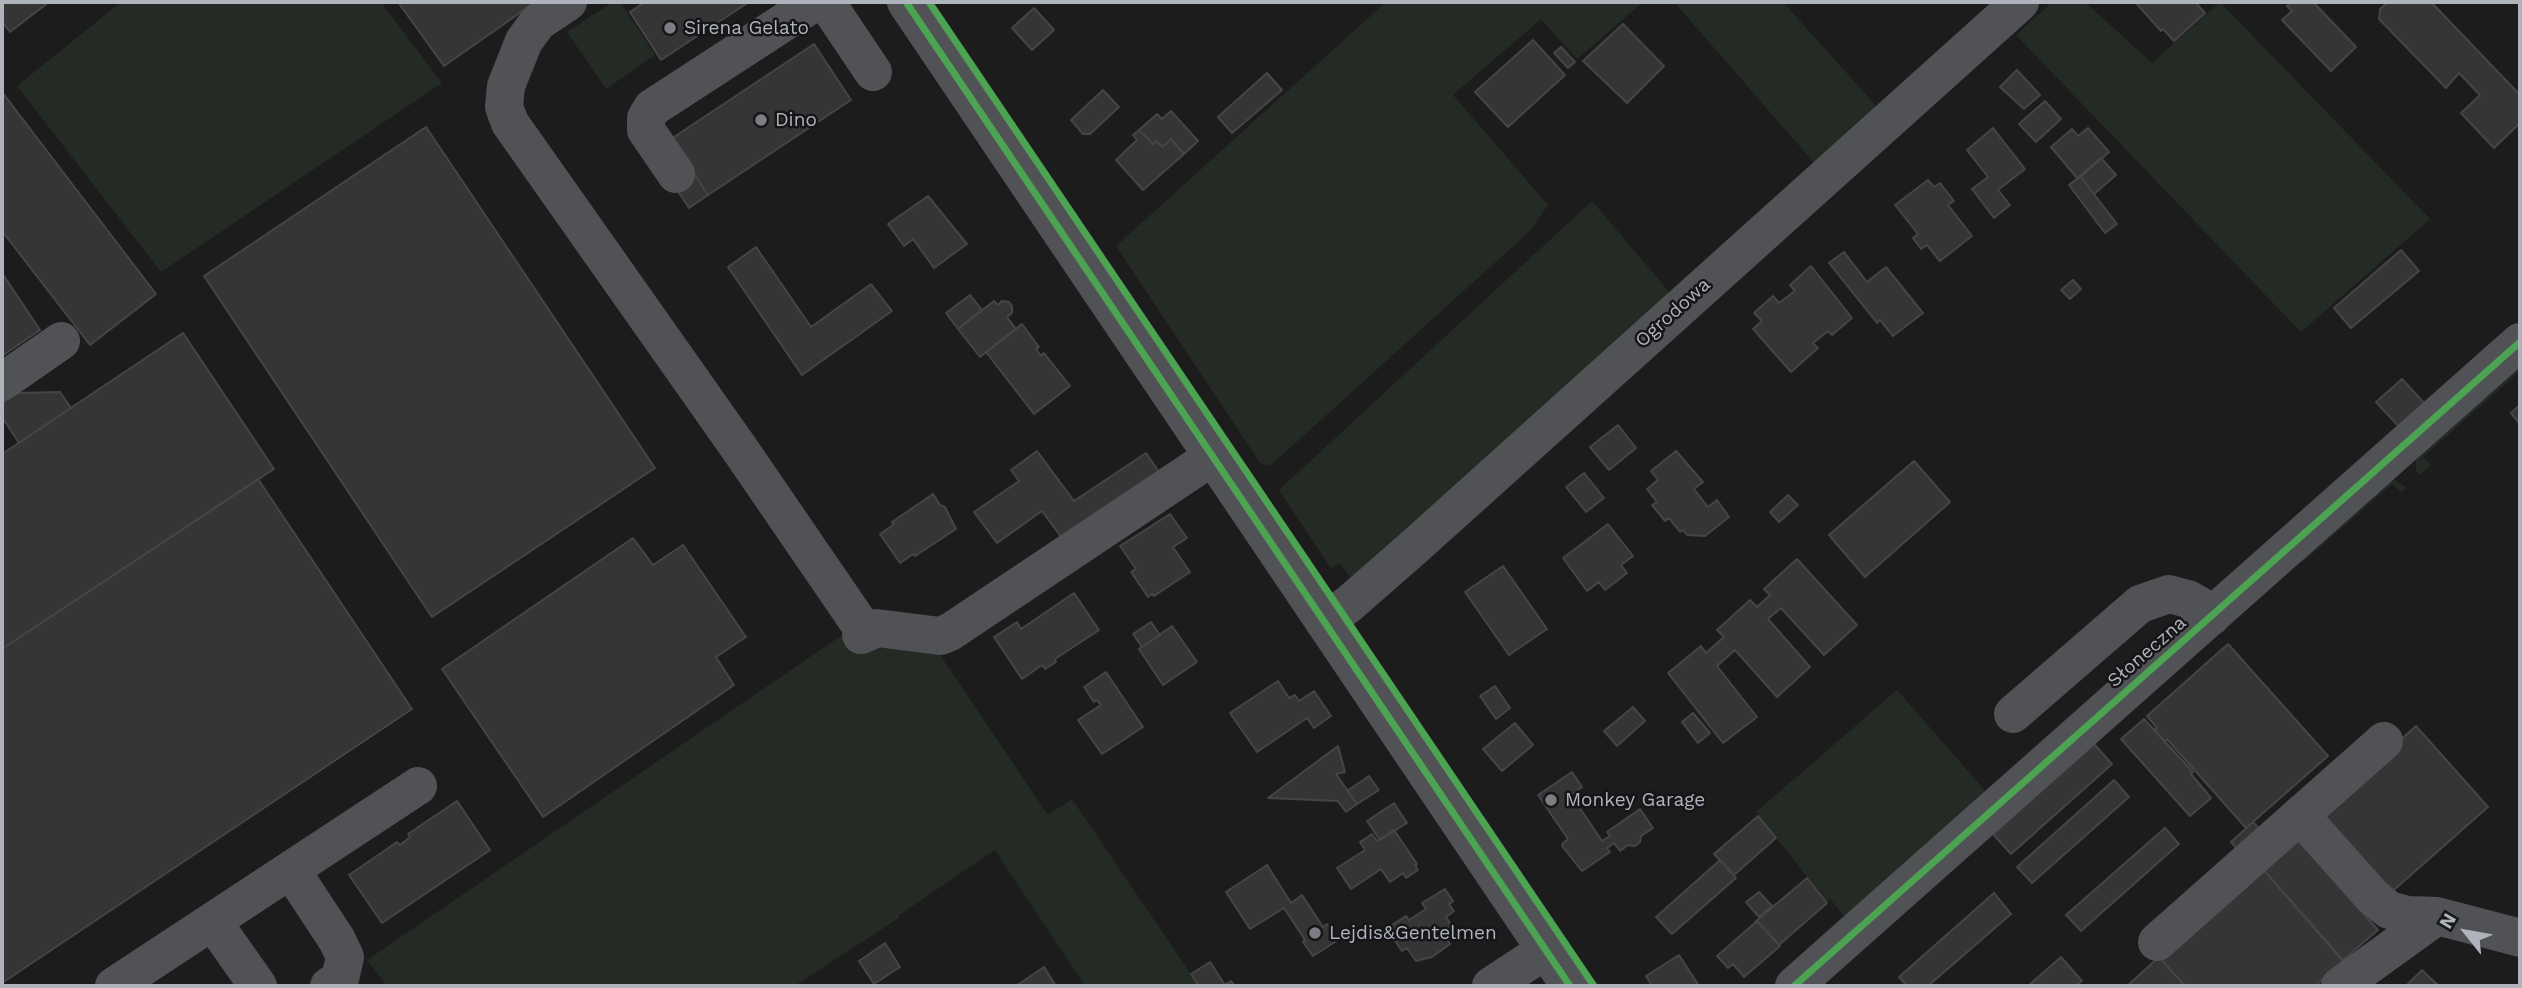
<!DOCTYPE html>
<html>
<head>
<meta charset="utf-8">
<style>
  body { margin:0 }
  #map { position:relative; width:2522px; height:988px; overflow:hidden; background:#1c1c1c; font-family:"Work Sans",sans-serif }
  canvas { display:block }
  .frame { position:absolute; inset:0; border:4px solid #afb3bc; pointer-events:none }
  .north { position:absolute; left:2431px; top:897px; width:70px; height:70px; -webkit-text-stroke:5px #161618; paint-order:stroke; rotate:301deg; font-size:19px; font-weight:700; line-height:28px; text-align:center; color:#afb3bc }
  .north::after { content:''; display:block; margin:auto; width:24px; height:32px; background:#afb3bc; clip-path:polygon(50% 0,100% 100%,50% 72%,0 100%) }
</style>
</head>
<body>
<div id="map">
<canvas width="2522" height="988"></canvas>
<div class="frame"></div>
<div class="north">N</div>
</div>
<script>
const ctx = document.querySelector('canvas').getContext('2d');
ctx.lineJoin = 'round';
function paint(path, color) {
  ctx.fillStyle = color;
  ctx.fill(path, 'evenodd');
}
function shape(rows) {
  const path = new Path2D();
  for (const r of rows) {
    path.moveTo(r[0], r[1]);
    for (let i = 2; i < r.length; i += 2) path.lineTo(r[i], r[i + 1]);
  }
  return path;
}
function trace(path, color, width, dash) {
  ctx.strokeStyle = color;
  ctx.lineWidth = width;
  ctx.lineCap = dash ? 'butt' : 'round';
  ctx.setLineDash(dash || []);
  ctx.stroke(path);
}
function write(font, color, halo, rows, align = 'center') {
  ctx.font = font + ' "Work Sans",sans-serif';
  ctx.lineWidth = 5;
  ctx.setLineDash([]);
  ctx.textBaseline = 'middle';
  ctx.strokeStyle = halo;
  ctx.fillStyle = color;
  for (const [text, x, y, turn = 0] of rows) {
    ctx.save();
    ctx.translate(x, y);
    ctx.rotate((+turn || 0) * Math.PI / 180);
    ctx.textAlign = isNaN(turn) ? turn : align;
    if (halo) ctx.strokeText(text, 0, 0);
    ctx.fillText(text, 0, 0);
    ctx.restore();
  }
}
const green = shape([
  [121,2,381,2,442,83,161,272,17,86],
  [613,2,620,2,655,55,606,89,567,32],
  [1386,2,1643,2,1577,59,1541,19,1453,95,1548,205,1530,231,1270,466,1260,463,1116,246],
  [1674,2,1783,2,1879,109,1817,166],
  [2052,2,2085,2,2152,63,2220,2,2430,219,2301,332,2016,35],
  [1592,201,1672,295,1359,574,1350,577,1340,563,1331,568,1279,490],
  [2520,357,2520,371,2423,457,2431,465,2420,475,2416,470,2415,456],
  [2393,479,2406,487,2401,492,2392,484,2303,562,2299,558],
  [848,631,938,652,1048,815,1072,799,1199,986,1085,986,995,850,899,915,899,918,794,986,387,986,367,960],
  [1897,690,1988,794,1849,922,1830,899,1827,902,1756,812]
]);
const building = shape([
  [2,2,49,2,10,32,2,22,2,2],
  [398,2,533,2,534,3,444,66,398,2],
  [645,2,749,2,661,60,630,12,645,2],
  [2135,2,2195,2,2205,13,2174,41,2163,29,2161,31,2135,2],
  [2292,2,2313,2,2356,47,2331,71,2282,20,2292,11,2287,6,2292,2],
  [2388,2,2431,2,2520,95,2520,123,2494,148,2461,113,2480,95,2459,73,2446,88,2379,19,2380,9,2388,2],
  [1034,8,1054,30,1032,50,1012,28,1034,8],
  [1623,24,1664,66,1627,103,1583,61,1623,24],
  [1533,40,1565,75,1508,127,1475,92,1533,40],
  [814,44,851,100,708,195,671,139,814,44],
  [1561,47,1575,62,1568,68,1554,53,1561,47],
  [2017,70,2040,95,2024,109,2000,87,2017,70],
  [1267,73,1282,90,1232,133,1218,117,1267,73],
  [1103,90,1119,107,1090,134,1083,134,1071,120,1103,90],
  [2,92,156,294,90,345,2,231,2,92],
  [2045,101,2061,119,2036,142,2019,124,2045,101],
  [1171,111,1198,141,1184,154,1171,139,1163,147,1156,141,1153,144,1139,130,1157,114,1162,119,1171,111],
  [426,127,655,468,432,617,204,276,426,127],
  [1993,128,2025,169,1998,190,2010,205,1994,218,1972,189,1988,177,1967,150,1993,128],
  [2088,128,2109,152,2078,179,2051,147,2072,129,2078,136,2088,128],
  [1139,130,1153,144,1156,141,1163,147,1171,139,1184,154,1143,190,1116,160,1137,140,1133,135,1139,130],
  [2101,158,2116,175,2094,194,2080,176,2101,158],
  [688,165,708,195,689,208,669,178,688,165],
  [2080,176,2117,224,2105,233,2069,185,2080,176],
  [1928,180,1934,187,1940,183,1954,201,1948,205,1972,236,1940,261,1927,245,1921,249,1913,238,1918,234,1895,205,1928,180],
  [928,196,967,244,934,268,913,239,904,246,888,224,928,196],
  [756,247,811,327,871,284,892,311,802,375,728,267,756,247],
  [2401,250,2419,271,2351,328,2334,308,2401,250],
  [1844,252,1867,282,1886,267,1923,313,1893,336,1880,320,1877,323,1829,263,1844,252],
  [1811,266,1852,318,1832,335,1828,331,1813,343,1818,348,1791,372,1753,329,1762,321,1754,313,1773,296,1779,303,1795,291,1790,285,1811,266],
  [2,273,40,330,2,356,2,273],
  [2073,280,2081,289,2070,299,2061,290,2073,280],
  [970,295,982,310,958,329,946,313,970,295],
  [994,301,998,305,1002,301,1009,302,1012,306,1012,313,1007,317,1016,329,980,357,958,329,994,301],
  [1022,324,1039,347,1036,349,1041,356,1044,353,1070,386,1034,414,986,352,1022,324],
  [183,333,274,469,2,649,2,454,183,333],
  [2402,379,2426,405,2400,428,2376,402,2402,379],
  [60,392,71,408,19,443,2,417,2,403,17,393,60,392],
  [2520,405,2520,424,2511,413,2520,405],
  [1618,425,1636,448,1609,470,1590,447,1618,425],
  [1037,451,1074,501,1146,453,1164,479,1067,545,1042,511,997,543,974,512,1019,481,1011,470,1037,451],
  [1676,451,1703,482,1694,489,1708,507,1717,500,1729,517,1705,536,1687,535,1683,530,1680,532,1669,518,1665,521,1652,505,1657,502,1647,489,1658,480,1651,471,1676,451],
  [1914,461,1950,502,1865,577,1829,535,1914,461],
  [1584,473,1604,498,1586,512,1566,487,1584,473],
  [258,479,412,709,2,983,2,649,258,479],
  [933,494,940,505,945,507,956,529,915,556,913,554,900,563,880,534,893,525,892,522,933,494],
  [1788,495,1798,505,1779,522,1770,512,1788,495],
  [1170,514,1187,538,1173,547,1190,572,1154,596,1152,594,1148,597,1131,572,1136,569,1120,546,1170,514],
  [1608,524,1633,556,1621,565,1627,573,1605,590,1599,582,1587,591,1563,558,1608,524],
  [633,538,653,565,683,545,746,637,716,657,734,685,543,817,442,669,633,538],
  [1797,559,1857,625,1824,655,1781,608,1768,619,1810,667,1777,697,1735,650,1717,666,1757,717,1723,743,1668,673,1701,646,1706,653,1724,637,1717,630,1750,600,1757,607,1770,595,1764,589,1797,559],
  [1503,566,1547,629,1509,655,1465,592,1503,566],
  [1074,593,1099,630,1055,659,1056,662,1045,669,1042,665,1022,679,994,637,1017,622,1021,629,1074,593],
  [1151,622,1160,635,1142,647,1133,634,1151,622],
  [1172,626,1197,662,1163,685,1139,649,1172,626],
  [2228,644,2328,756,2246,828,2167,739,2165,742,2154,730,2157,728,2147,716,2228,644],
  [1106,672,1143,727,1102,754,1078,720,1101,705,1097,700,1094,702,1084,687,1106,672],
  [1278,681,1289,698,1295,695,1299,701,1314,691,1331,716,1314,728,1307,718,1257,752,1230,713,1278,681],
  [1495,686,1510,708,1496,719,1480,696,1495,686],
  [1633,707,1645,721,1617,746,1604,731,1633,707],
  [1693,713,1710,733,1698,743,1682,722,1693,713],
  [2144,719,2193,772,2191,774,2211,798,2190,816,2121,739,2144,719],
  [1515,723,1533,745,1502,771,1483,749,1515,723],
  [2416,726,2488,807,2387,896,2316,816,2416,726],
  [2094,744,2112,764,2011,854,1993,834,2094,744],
  [1338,746,1345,772,1336,774,1357,804,1346,812,1338,801,1268,798,1338,746],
  [1572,772,1582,787,1571,795,1602,841,1610,836,1607,832,1640,809,1653,828,1641,836,1640,842,1635,846,1628,845,1620,851,1614,843,1607,848,1610,852,1582,871,1562,846,1563,843,1568,839,1538,795,1572,772],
  [1369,776,1379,790,1357,804,1347,791,1369,776],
  [2114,780,2129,797,2032,883,2017,867,2114,780],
  [457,801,490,850,382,923,349,875,397,842,400,845,410,837,408,834,457,801],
  [1394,803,1407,823,1380,840,1367,821,1394,803],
  [1758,816,1776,838,1734,875,1714,854,1758,816],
  [2253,822,2260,830,2238,850,2231,842,2253,822],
  [2165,828,2179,844,2081,931,2066,915,2165,828],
  [1394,830,1417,864,1415,865,1418,870,1406,878,1403,873,1390,882,1381,869,1351,889,1337,868,1365,850,1360,842,1372,834,1377,841,1394,830],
  [2295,837,2378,930,2343,960,2261,867,2295,837],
  [1720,860,1736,878,1672,934,1656,917,1720,860],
  [1267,865,1291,903,1302,895,1323,927,1327,924,1338,940,1313,956,1303,942,1305,940,1284,908,1250,929,1226,892,1267,865],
  [2261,867,2343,961,2315,986,2185,986,2159,957,2261,867],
  [1807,878,1827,903,1779,945,1757,921,1755,922,1807,878],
  [1445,889,1453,901,1449,904,1454,911,1446,917,1456,932,1446,938,1450,944,1432,957,1416,961,1407,948,1402,951,1393,938,1398,935,1392,925,1406,916,1409,920,1426,909,1422,903,1445,889],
  [1759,892,1772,906,1759,917,1746,902,1759,892],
  [1994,893,2011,914,1928,986,1907,986,1899,977,1994,893],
  [1757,921,1780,946,1744,977,1733,964,1728,968,1717,956,1757,921],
  [885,943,900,967,874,984,859,961,885,943],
  [1679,955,1699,986,1652,986,1646,976,1679,955],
  [2061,957,2082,981,2075,986,2028,986,2061,957],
  [2159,957,2185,986,2127,986,2159,957],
  [1210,962,1225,985,1231,981,1235,986,1199,986,1191,974,1210,962],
  [1044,967,1056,986,1016,986,1044,967],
  [2422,970,2429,977,2439,986,2406,986,2422,970]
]);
const minor = shape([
  [568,2,538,22,524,41,506,86,504,107,510,123,739,448,865,632],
  [826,2,873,72],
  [906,2,1570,986],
  [676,174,646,130,646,118,652,108,815,2],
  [2,382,61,341],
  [1324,622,1349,604,1413,548,2020,2],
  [861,635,877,628,940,636,950,632,1212,457],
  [2013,714,2140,604,2169,594,2188,599,2202,607,2211,617],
  [2300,815,2373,897,2389,910,2408,915,2437,916,2520,938],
  [291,870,337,940,345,957,340,979,329,986],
  [213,922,258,986],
  [2157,942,2384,741],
  [114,986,418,786],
  [1491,986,1546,950],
  [1794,986,2520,342],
  [2340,986,2437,916]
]);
const cycleway = shape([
  [906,2,1570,986],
  [929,2,1594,986],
  [1794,986,2520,342]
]);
const markers = [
  [670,28,7,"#7c7e84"],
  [761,120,7,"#7c7e84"],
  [1551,800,7,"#7c7e84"],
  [1315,933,7,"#7c7e84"]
];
const poiNames = [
  ["Sirena Gelato",684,28],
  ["Dino",775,120],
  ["Monkey Garage",1565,800],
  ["Lejdis&Gentelmen",1329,933]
];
const streetNames = [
  ["Ogrodowa",1673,313,-42],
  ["Słoneczna",2147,652,-41]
];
paint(green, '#242b25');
paint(building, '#353536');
trace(building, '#454548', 2);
trace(minor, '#515255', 38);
trace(cycleway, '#4ca352', 7);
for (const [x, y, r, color] of markers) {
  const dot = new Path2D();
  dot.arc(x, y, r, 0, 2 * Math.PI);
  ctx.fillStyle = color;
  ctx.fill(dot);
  trace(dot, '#161618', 2.5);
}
write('19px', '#afb3bc', '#161618', poiNames, 'left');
write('19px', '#afb3bc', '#161618', streetNames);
</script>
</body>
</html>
